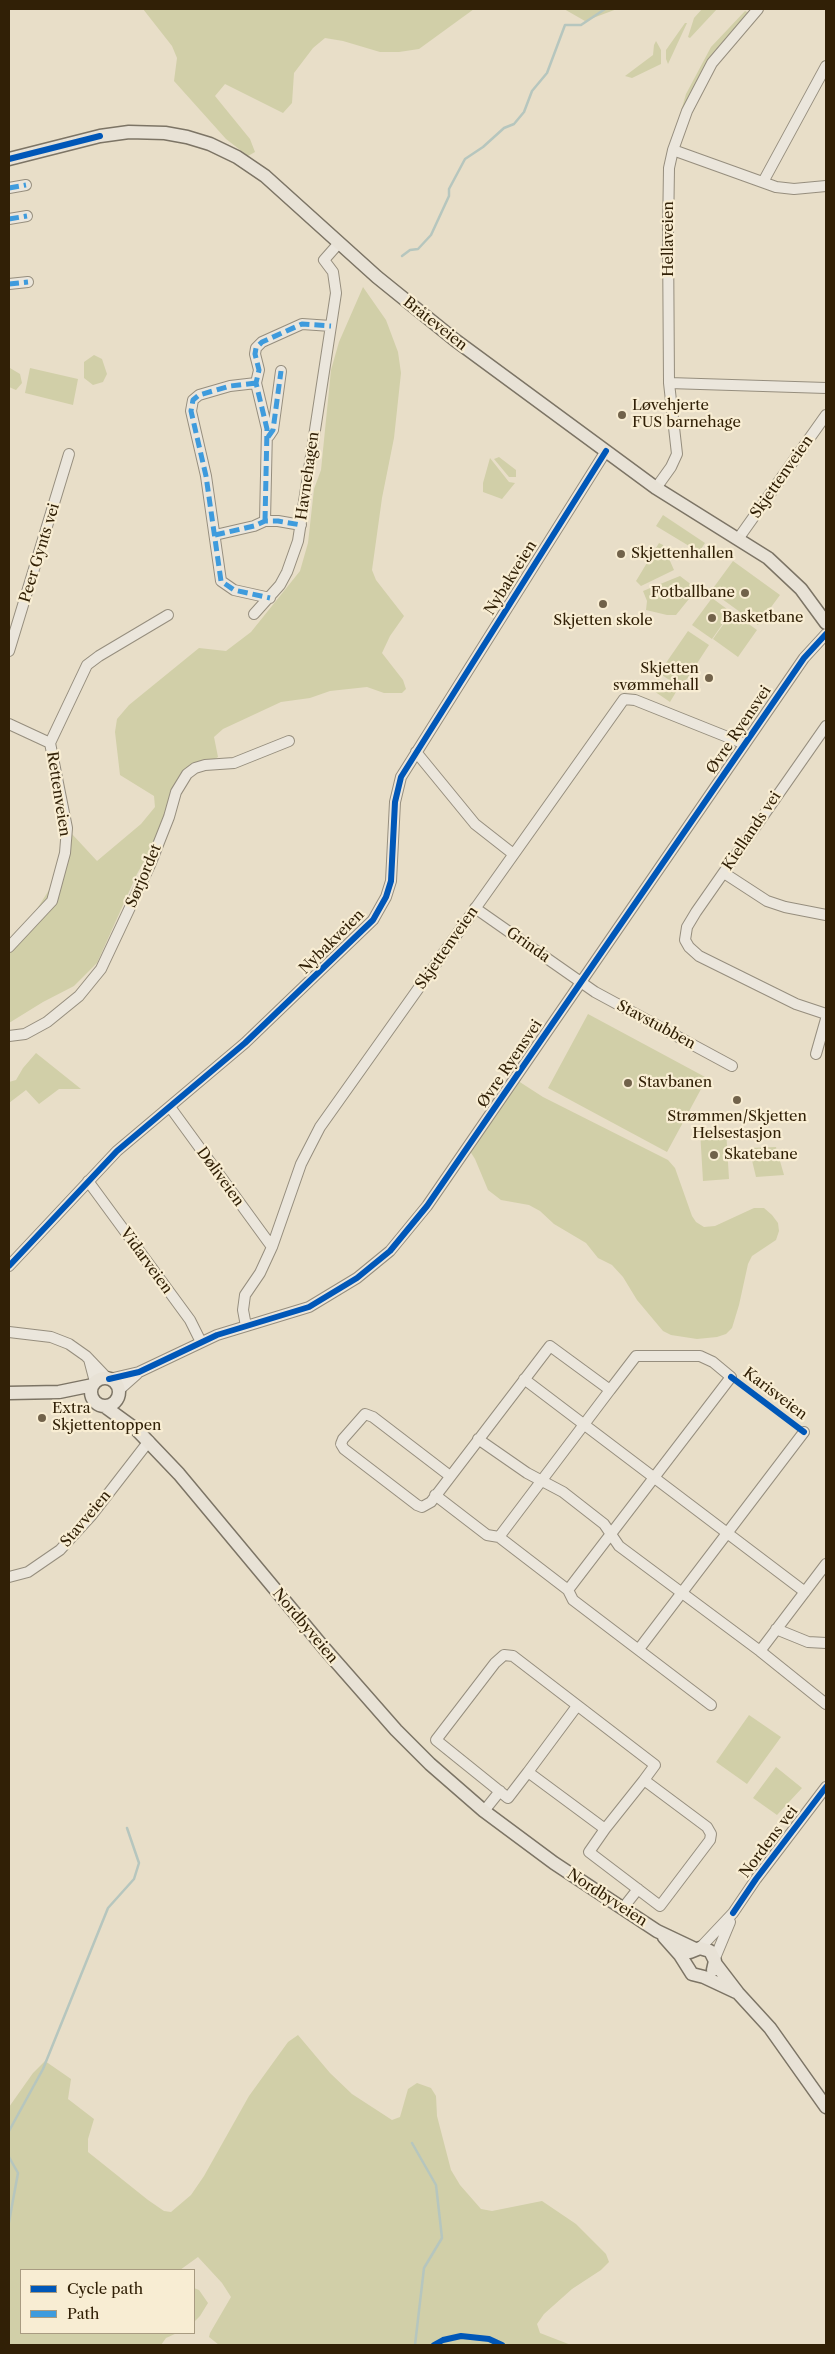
<!DOCTYPE html>
<html>
<head>
<meta charset="utf-8">
<style>
  body { margin:0 }
  #map { position:relative; width:835px; height:2354px; overflow:hidden; background:#e8dec8; font-family:"Libre Caslon Text",serif }
  canvas { display:block }
  .frame { position:absolute; inset:0; border:10px solid #312006; pointer-events:none }
  .legend { position:absolute; left:20px; top:2269px; width:175px; height:65px; box-sizing:border-box; background:#f8edd3; border:1px solid #a89b81; margin:0; padding:6px 9px; list-style:none; font-size:15px; color:#312006 }
  .legend li { display:flex; align-items:center; gap:10px; height:25px }
  .legend b { width:25px; border:1px solid #a89b81 }
</style>
</head>
<body>
<div id="map">
<canvas width="835" height="2354"></canvas>
<div class="frame"></div>
<ul class="legend">
<li><b style="height:6px;background:#0057b8"></b>Cycle path</li>
<li><b style="height:6px;background:#3e9bdd"></b>Path</li>
</ul>
</div>
<script>
const ctx = document.querySelector('canvas').getContext('2d');
ctx.lineJoin = 'round';
function paint(path, color) {
  ctx.fillStyle = color;
  ctx.fill(path, 'evenodd');
}
function shape(rows) {
  const path = new Path2D();
  for (const r of rows) {
    if (r.length === 3) {
      path.moveTo(r[0] + r[2], r[1]);
      path.arc(r[0], r[1], r[2], 0, 2 * Math.PI);
      continue;
    }
    path.moveTo(r[0], r[1]);
    for (let i = 2; i < r.length; i += 2) path.lineTo(r[i], r[i + 1]);
  }
  return path;
}
function trace(path, color, width, dash) {
  ctx.strokeStyle = color;
  ctx.lineWidth = width;
  ctx.lineCap = dash ? 'butt' : 'round';
  ctx.setLineDash(dash || []);
  ctx.stroke(path);
}
function write(font, color, halo, rows, align = 'center') {
  ctx.font = font + ' "Libre Caslon Text",serif';
  ctx.lineWidth = 4.5;
  ctx.setLineDash([]);
  ctx.textBaseline = 'middle';
  ctx.strokeStyle = halo;
  ctx.fillStyle = color;
  for (const [text, x, y, turn = 0] of rows) {
    ctx.save();
    ctx.translate(x, y);
    ctx.rotate((+turn || 0) * Math.PI / 180);
    ctx.textAlign = isNaN(turn) ? turn : align;
    if (halo) ctx.strokeText(text, 0, 0);
    ctx.fillText(text, 0, 0);
    ctx.restore();
  }
}
const green = shape([
  [143,9,474,9,419,49,399,52,380,52,343,41,325,38,313,48,294,73,292,103,283,113,225,84,215,96,250,139,255,152,248,156,226,139,174,81,177,58,172,46],
  [564,9,617,9,585,21],
  [702,9,717,9,690,38,688,37,694,18],
  [745,11,749,13,708,63,679,118,686,94,711,47],
  [685,23,687,23,668,64,666,59,666,50],
  [656,41,661,50,661,64,632,78,625,76,653,55,654,45],
  [363,287,386,320,398,352,401,373,394,438,382,498,372,570,376,580,404,616,390,636,382,653,403,680,406,689,402,693,384,693,367,687,330,691,310,698,281,702,223,729,214,737,218,757,186,777,163,827,137,874,97,963,74,986,43,1002,9,1023,9,941,33,915,51,887,66,854,72,834,97,861,141,824,155,807,154,796,120,775,115,732,117,719,129,705,199,648,226,651,251,632,300,571,308,543,314,489,321,470,331,370,339,342],
  [94,355,102,359,107,374,103,382,93,385,84,378,84,362],
  [9,359,10,368,20,374,22,383,16,390,9,387],
  [30,368,78,379,73,405,25,393],
  [499,457,516,470,516,477,509,477,494,459],
  [490,458,509,482,515,483,502,499,483,492,483,483],
  [663,515,705,543,699,552,656,526],
  [659,543,663,545,674,570,641,586,636,581],
  [733,561,780,595,758,625,711,591],
  [680,576,697,589,676,615,667,615,646,610,647,601,643,591],
  [712,598,731,612,712,639,692,625],
  [732,612,757,630,738,657,713,639],
  [688,631,709,645,681,688,659,673],
  [658,679,676,692,670,702,651,689],
  [588,1014,707,1078,667,1152,548,1088],
  [36,1053,81,1089,59,1089,39,1104,26,1090,9,1103,9,1082,16,1080,23,1068],
  [512,1077,543,1097,668,1160,675,1168,692,1216,696,1222,704,1227,715,1226,754,1208,764,1208,772,1215,778,1223,779,1231,776,1240,752,1256,748,1264,739,1305,732,1328,726,1334,717,1337,697,1339,671,1335,663,1331,637,1300,623,1277,612,1265,598,1258,586,1243,554,1224,540,1211,529,1205,501,1200,488,1190,475,1159,466,1145],
  [726,1129,729,1179,703,1181,700,1130],
  [776,1147,784,1175,756,1177,749,1148],
  [749,1715,781,1737,747,1784,716,1762],
  [776,1767,802,1788,777,1815,753,1798],
  [298,2035,330,2073,352,2094,392,2120,400,2117,408,2089,417,2083,431,2088,436,2096,437,2116,451,2170,460,2185,481,2209,492,2211,542,2201,576,2224,606,2254,609,2262,601,2270,572,2289,544,2314,537,2324,540,2333,571,2345,219,2345,209,2337,210,2333,231,2297,222,2283,198,2257,180,2270,21,2270,21,2333,177,2333,166,2338,161,2345,9,2345,9,2107,33,2073,45,2061,71,2079,68,2099,94,2119,88,2139,88,2152,148,2200,164,2211,171,2212,191,2195,204,2176,249,2096,288,2042],
  [194,2288,199,2290,208,2303,200,2316,194,2322]
]);
const stream = shape([
  [402,256,410,250,418,249,431,235,449,196,449,189,465,159,483,147,504,128,514,124,524,112,532,91,547,73,565,25,581,25,605,9],
  [9,2131,43,2069,108,1908,134,1879,139,1863,127,1828],
  [412,2143,436,2185,442,2238,424,2268,415,2345],
  [9,2157,18,2173,9,2222]
]);
const minor = shape([
  [673,150,776,187,794,189,826,186],
  [763,182,826,66],
  [9,188,26,185],
  [9,219,27,216],
  [9,284,28,282],
  [256,383,230,386,199,395,193,400,191,411,206,476,221,581,234,590,270,598],
  [669,383,826,388],
  [269,436,273,430,281,371],
  [656,488,671,467,677,454,669,383,668,233,669,168,673,150,687,111,712,63,758,9],
  [265,521,267,429,256,383,259,370,255,354,256,348,262,342,302,324,331,326],
  [215,535,254,526,265,521,278,521,301,525],
  [738,539,826,415],
  [254,614,280,585,287,572,298,541,336,293,333,272,324,260,339,243],
  [9,651,69,454],
  [9,724,50,743],
  [826,726,696,912,687,927,685,940,689,947,699,956,796,1004,826,1014],
  [416,752,475,824,512,853],
  [724,873,767,901,785,907,826,915],
  [475,908,595,992,732,1066],
  [9,947,52,901,65,853,67,828,50,743,87,665,99,656,168,615],
  [9,1036,25,1034,47,1022,79,996,101,969,150,865,169,817,176,792,187,774,195,768,205,765,234,763,289,741],
  [816,1054,826,1019],
  [170,1107,272,1247],
  [88,1181,190,1320,201,1342],
  [9,1266,117,1151,245,1043,373,920,386,897,391,881,395,802,401,777,606,451],
  [246,1326,243,1310,245,1295,260,1273,272,1247,301,1164,320,1127,624,699,635,700,745,744],
  [9,1332,51,1337,69,1344,86,1356,107,1378],
  [89,1359,95,1382],
  [109,1379,139,1372,217,1335,309,1307,357,1278,390,1251,427,1206,804,658,826,634],
  [524,1379,805,1592],
  [119,1390,137,1374],
  [478,1439,527,1473,563,1492,604,1524,619,1546,760,1651,826,1704],
  [450,1476,373,1417,365,1414,343,1439,341,1444,344,1449,417,1505,422,1507,431,1502,550,1346,610,1390,636,1356,700,1356,713,1362,731,1377,568,1590],
  [435,1495,487,1535,499,1537,568,1590,573,1600,711,1705],
  [499,1537,610,1390],
  [9,1577,28,1572,60,1550,91,1516,149,1441],
  [776,1629,808,1642,826,1643],
  [639,1649,804,1432],
  [760,1651,826,1564],
  [577,1706,528,1772,605,1829,644,1780],
  [528,1772,508,1798,436,1740,495,1663,504,1655,513,1656,655,1765,644,1780,707,1827,711,1834,710,1840,660,1906,589,1852,605,1829],
  [484,1811,500,1791],
  [623,1908,638,1889],
  [700,1948,733,1913,756,1879,826,1787],
  [715,1958,730,1922]
]);
const major = shape([
  [9,159,100,136,129,132,165,133,187,137,210,144,237,157,265,176,377,277,455,340,656,488,768,558,801,589,826,623],
  [105,1392,14],
  [9,1393,59,1392,93,1385],
  [104,1406,137,1430,179,1474,324,1648,396,1730,430,1764,484,1811,554,1863,657,1931,695,1949],
  [664,1937,680,1955,692,1974,704,1977,736,1992],
  [690,1952,700,1948,710,1951,715,1961,713,1970],
  [715,1963,738,1993,770,2028,826,2107]
]);
const quiet = shape([
  [9,188,26,185],
  [9,219,27,216],
  [9,284,28,282],
  [256,383,230,386,199,395,193,400,191,411,206,476,221,581,234,590,270,598],
  [268,437,273,430,281,371],
  [265,521,267,429,256,383,259,370,255,354,256,348,262,342,302,324,331,326],
  [215,535,254,526,265,521,278,521,301,525]
]);
const cycleway = shape([
  [9,159,100,136],
  [9,1266,117,1151,245,1043,373,920,386,897,391,881,395,802,401,777,606,451],
  [731,1377,804,1432],
  [109,1379,139,1372,217,1335,309,1307,357,1278,390,1251,427,1206,804,658,826,634],
  [733,1913,756,1879,826,1787],
  [434,2345,443,2340,461,2336,489,2339,502,2345]
]);
const markers = [
  [622,415,5,"#71624a"],
  [621,554,5,"#71624a"],
  [745,593,5,"#71624a"],
  [603,604,5,"#71624a"],
  [712,618,5,"#71624a"],
  [709,678,5,"#71624a"],
  [628,1083,5,"#71624a"],
  [737,1100,5,"#71624a"],
  [714,1155,5,"#71624a"],
  [42,1418,5,"#71624a"]
];
const streetNames = [
  ["Hellaveien",669,239,-90],
  ["Bråteveien",435,324,38],
  ["Havnehagen",308,476,-82],
  ["Skjettenveien",782,477,-55],
  ["Peer Gynts vei",40,553,-73],
  ["Nybakveien",511,578,-58],
  ["Øvre Ryensvei",739,730,-56],
  ["Rettenveien",58,794,81],
  ["Kiellands vei",752,831,-56],
  ["Sørjordet",144,876,-67],
  ["Nybakveien",332,942,-45],
  ["Grinda",528,945,35],
  ["Skjettenveien",447,948,-55],
  ["Stavstubben",656,1025,28],
  ["Øvre Ryensvei",510,1064,-56],
  ["Døliveien",220,1177,54],
  ["Vidarveien",146,1261,54],
  ["Karisveien",775,1394,37],
  ["Stavveien",86,1519,-50],
  ["Nordbyveien",305,1626,50],
  ["Nordens vei",769,1842,-53],
  ["Nordbyveien",607,1898,33]
];
const poiNames = [
  ["Løvehjerte",632,406],
  ["FUS barnehage",632,423],
  ["Skjettenhallen",631,554],
  ["Fotballbane",735,593,"right"],
  ["Basketbane",722,618],
  ["Skjetten skole",603,621,"center"],
  ["Skjetten",699,669,"right"],
  ["svømmehall",699,686,"right"],
  ["Stavbanen",638,1083],
  ["Strømmen/Skjetten",737,1117,"center"],
  ["Helsestasjon",737,1134,"center"],
  ["Skatebane",724,1155],
  ["Extra",52,1409],
  ["Skjettentoppen",52,1426]
];
paint(green, '#d1cfa8');
trace(stream, '#b6c6be', 2.5);
trace(minor, '#968e7e', 12);
trace(major, '#7c7465', 15);
trace(minor, '#ebe6dc', 10);
trace(major, '#e8e2d6', 12);
trace(quiet, '#3e9bdd', 5, [10, 5]);
trace(cycleway, '#0057b8', 6);
for (const [x, y, r, color] of markers) {
  const dot = new Path2D();
  dot.arc(x, y, r, 0, 2 * Math.PI);
  ctx.fillStyle = color;
  ctx.fill(dot);
  trace(dot, '#f8edd3', 2);
}
write('15px', '#312006', '#f8edd3', streetNames);
write('15px', '#312006', '#f8edd3', poiNames, 'left');
</script>
</body>
</html>
